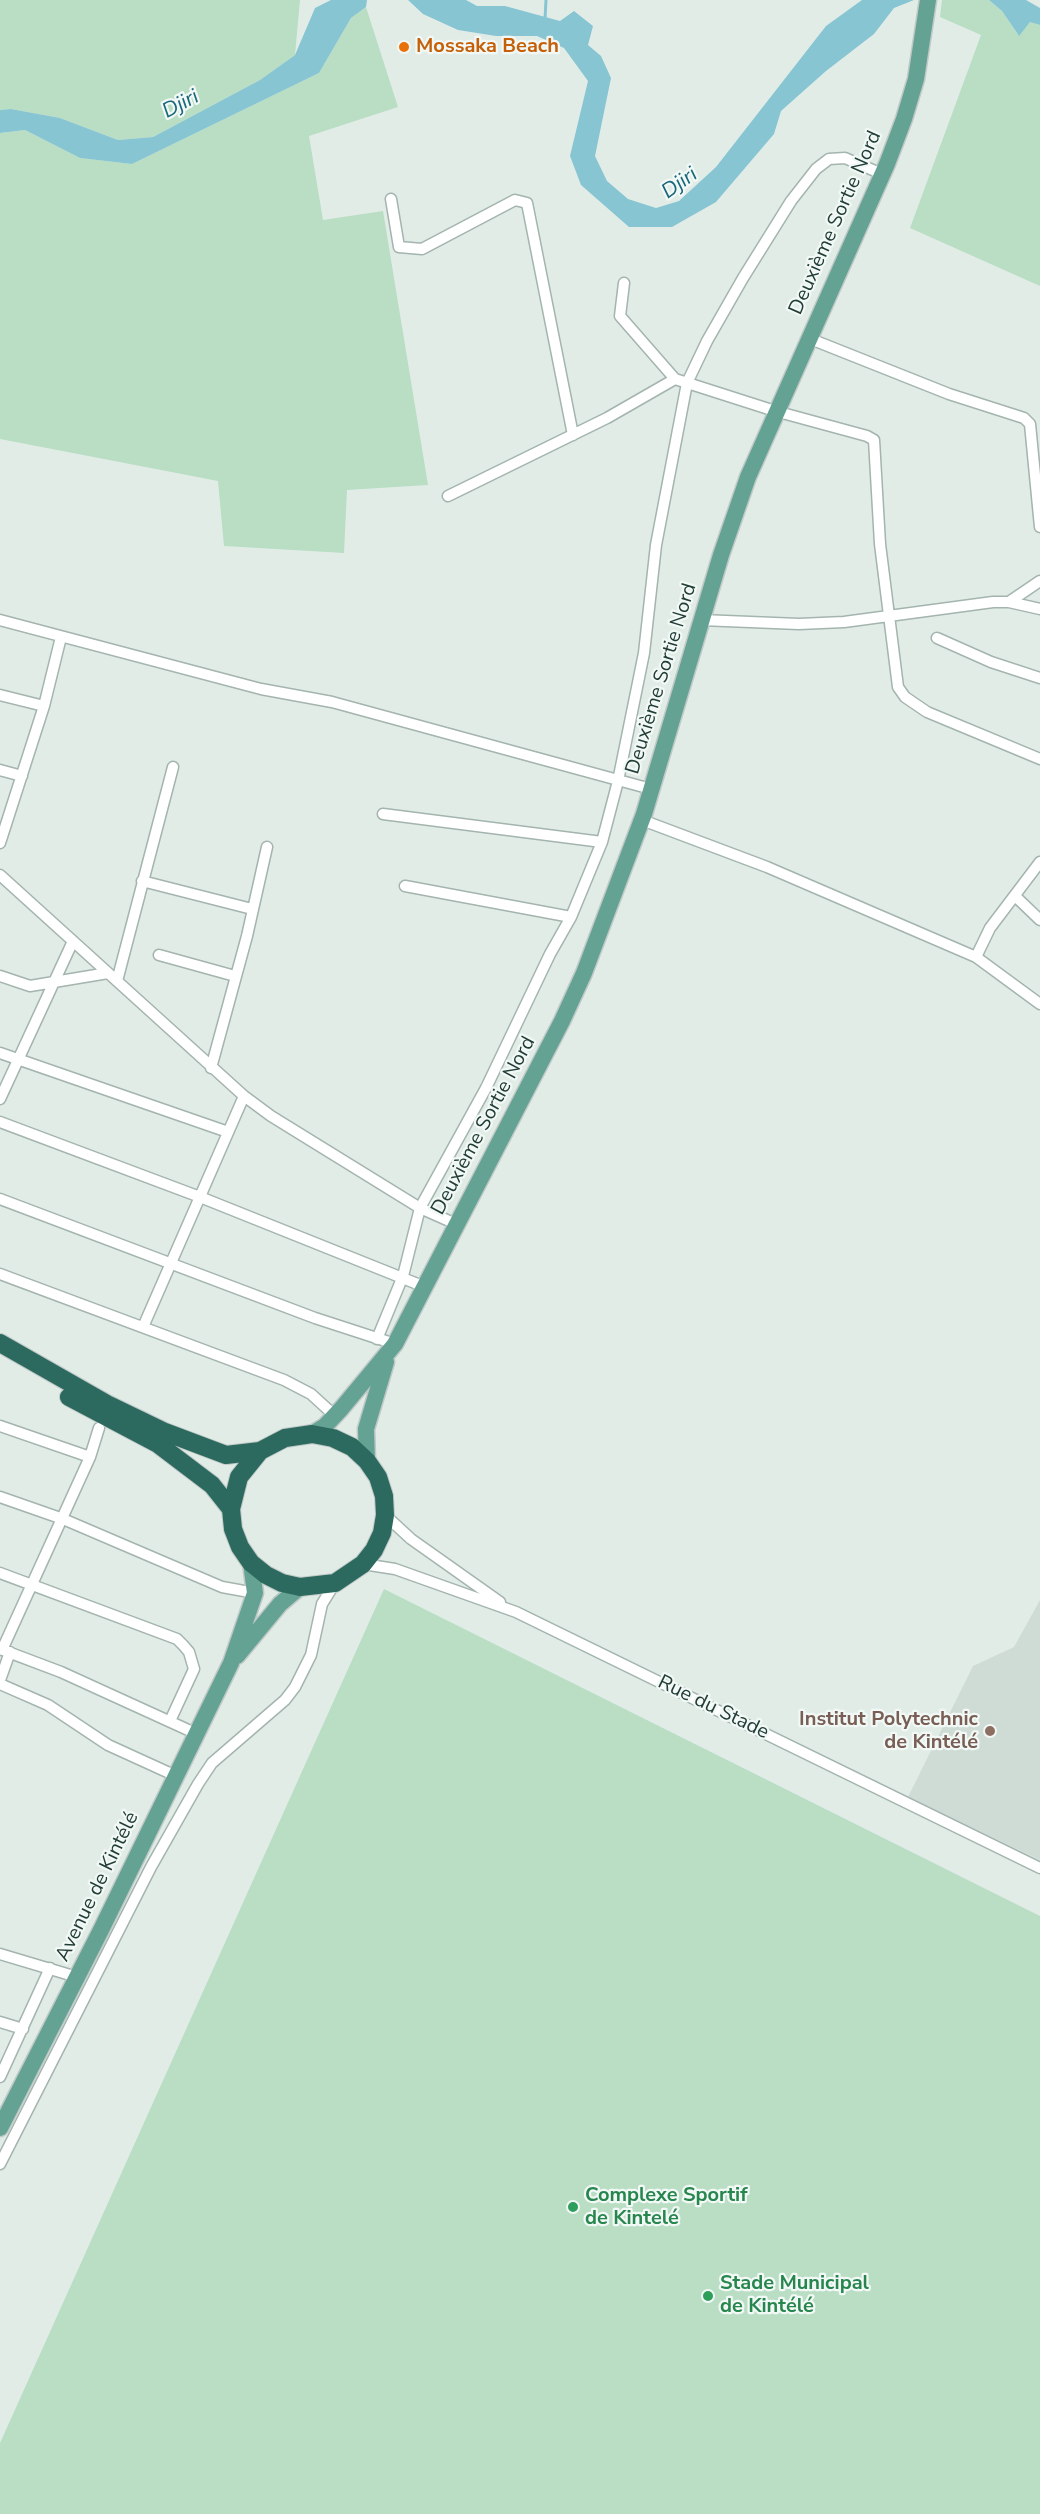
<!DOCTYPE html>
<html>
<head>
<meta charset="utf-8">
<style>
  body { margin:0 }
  canvas { display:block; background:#e1ece7 }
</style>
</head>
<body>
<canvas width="1040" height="2514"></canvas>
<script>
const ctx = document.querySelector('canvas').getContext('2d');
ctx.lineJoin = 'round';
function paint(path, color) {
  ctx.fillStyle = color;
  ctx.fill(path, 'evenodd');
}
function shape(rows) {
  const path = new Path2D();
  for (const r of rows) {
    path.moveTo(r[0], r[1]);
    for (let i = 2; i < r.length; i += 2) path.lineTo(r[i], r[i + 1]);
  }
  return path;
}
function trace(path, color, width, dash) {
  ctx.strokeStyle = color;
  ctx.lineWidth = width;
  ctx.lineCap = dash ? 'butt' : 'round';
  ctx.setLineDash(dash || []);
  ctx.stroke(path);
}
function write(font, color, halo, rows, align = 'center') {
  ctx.font = font + ' "Nunito Sans",sans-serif';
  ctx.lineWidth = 4.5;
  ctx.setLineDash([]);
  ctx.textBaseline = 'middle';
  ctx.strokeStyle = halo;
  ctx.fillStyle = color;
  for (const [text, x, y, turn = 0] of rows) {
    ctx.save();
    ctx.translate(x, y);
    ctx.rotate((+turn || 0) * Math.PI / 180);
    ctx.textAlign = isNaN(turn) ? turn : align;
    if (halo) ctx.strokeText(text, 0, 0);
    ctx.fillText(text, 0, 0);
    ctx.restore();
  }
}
const built = shape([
  [1040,1600,1040,1860,908,1797,973,1666,1014,1647]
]);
const green = shape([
  [0,0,300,0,295,55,260,80,153,137,118,140,60,118,11,109,0,110],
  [942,0,989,0,1002,11,1018,35,1030,22,1040,25,1040,286,910,228,981,35,940,17],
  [366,7,398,107,309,136,323,220,383,211,428,485,347,490,344,553,224,546,218,481,0,439,0,133,25,130,80,158,132,164,319,73,351,18],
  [384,1589,1040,1916,1040,2514,0,2514,0,2443]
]);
const water = shape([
  [331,0,367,0,366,7,351,18,319,73,132,164,80,158,25,130,0,133,0,110,11,109,60,118,118,140,153,137,260,80,295,55,315,8],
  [408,0,466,0,477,6,505,6,560,21,574,11,593,26,588,45,601,56,611,78,595,156,607,181,628,199,656,208,679,201,716,167,826,26,862,0,914,0,894,8,874,34,826,71,781,111,774,134,716,202,672,227,629,227,581,185,570,156,588,81,564,48,537,36,496,36,458,30,423,14],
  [989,0,1026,0,1040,8,1040,25,1030,22,1019,36,1002,11]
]);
const stream = shape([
  [545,19,546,0]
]);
const street = shape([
  [391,199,399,247,422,249,515,200,527,203,573,435],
  [624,283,620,316,675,379,775,411,867,436,874,440,880,544,898,687,905,697,927,712,1040,759],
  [808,338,949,394,1024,418,1030,424,1040,527],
  [448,496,607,418,675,379],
  [1009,602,1040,581],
  [0,620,261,689,332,702,651,789],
  [701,620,799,624,844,622,993,602,1009,602,1040,609],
  [937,638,991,662,1040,678],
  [0,695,44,706],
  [0,770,22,776],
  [383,814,602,842],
  [642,820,767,867,976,957,1040,1004],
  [0,843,44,706,61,637],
  [0,875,244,1096,271,1116,420,1208,456,1224],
  [142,881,252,909],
  [405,886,571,917],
  [1015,896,1040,920],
  [159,955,235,976],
  [976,957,990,928,1040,862],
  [0,976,30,986,108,973],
  [117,981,173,767],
  [0,1053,228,1132],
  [211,1068,247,936,267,847],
  [0,1099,73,941],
  [0,1122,200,1197,425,1287],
  [0,1199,315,1318,395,1344],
  [0,1274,284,1380,311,1394,335,1416],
  [143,1327,244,1096],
  [377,1339,403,1276,420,1208,486,1088,550,954,571,917,602,842,618,781,644,653,656,545,687,383,707,341,743,278,791,201,816,169,829,159,845,158,882,174],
  [0,1426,90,1457],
  [0,1497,63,1519,222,1587,255,1593],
  [385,1515,411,1539,500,1602],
  [363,1564,395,1569,516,1612,1040,1868],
  [0,1573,177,1639,183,1645,189,1652,194,1669,170,1721],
  [0,1649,61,1672,197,1734],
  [2,1650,90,1457,99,1428],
  [0,1680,10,1652],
  [0,1684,48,1705,108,1745,176,1776],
  [0,1954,77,1977],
  [0,2022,23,2029],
  [0,2077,50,1968],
  [0,2164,151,1867,198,1784,212,1763,285,1700,295,1687,311,1655,322,1604,335,1583]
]);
const primary = shape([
  [312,1434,325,1426,341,1409,395,1344,562,1021,584,973,644,814,721,555,748,477,887,164,904,119,916,79,928,0],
  [367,1461,366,1429,386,1362],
  [237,1656,280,1604,300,1587],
  [0,2128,101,1930,231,1663,255,1593,251,1563]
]);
const highway = shape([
  [0,1343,107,1404,165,1432,226,1455,260,1451,285,1438,312,1434,333,1438,352,1447,367,1461,378,1477,384,1496,385,1515,382,1533,374,1550,363,1564,335,1583,300,1587,282,1583,266,1575,251,1563,240,1547,233,1529,231,1509,239,1477,260,1451],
  [69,1397,158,1444,212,1485,231,1509]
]);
const markers = [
  [404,47,6,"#e8710a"],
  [990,1731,6,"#8d6e63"],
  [573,2207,6,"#2e9e5b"],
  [708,2296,6,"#2e9e5b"]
];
const foodNames = [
  ["Mossaka Beach",416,47]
];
const streetNames = [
  ["Deuxième Sortie Nord",836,223,-66],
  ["Deuxième Sortie Nord",662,679,-73],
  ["Deuxième Sortie Nord",484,1126,-62],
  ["Rue du Stade",713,1708,26],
  ["Avenue de Kintélé",98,1887,-64]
];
const educationNames = [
  ["Institut Polytechnic",978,1720],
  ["de Kintélé",978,1743]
];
const leisureNames = [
  ["Complexe Sportif",585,2196],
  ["de Kintelé",585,2219],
  ["Stade Municipal",720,2284],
  ["de Kintélé",720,2307]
];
const waterNames = [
  ["Djiri",181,105,-28],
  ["Djiri",680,184,-35]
];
paint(built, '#cfdcd6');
paint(green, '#b9dec4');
paint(water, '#87c5d3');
trace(stream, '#87c5d3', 3);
trace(street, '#a4b4ae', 13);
trace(primary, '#c1c9c7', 19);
trace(highway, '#c1c9c7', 20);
trace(street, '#fff', 10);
trace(primary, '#64a394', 16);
trace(highway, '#2c6a5f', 18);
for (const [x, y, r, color] of markers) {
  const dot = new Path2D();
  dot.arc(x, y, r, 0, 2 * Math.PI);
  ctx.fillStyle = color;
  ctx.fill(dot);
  trace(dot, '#f1f8f5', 2);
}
write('bold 20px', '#c56008', '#f1f8f5', foodNames, 'left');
write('20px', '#213d36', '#f1f8f5', streetNames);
write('bold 20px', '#785e54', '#f1f8f5', educationNames, 'right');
write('bold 20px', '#27864d', '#f1f8f5', leisureNames, 'left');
write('italic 21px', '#19687b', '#f1f8f5', waterNames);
</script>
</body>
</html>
